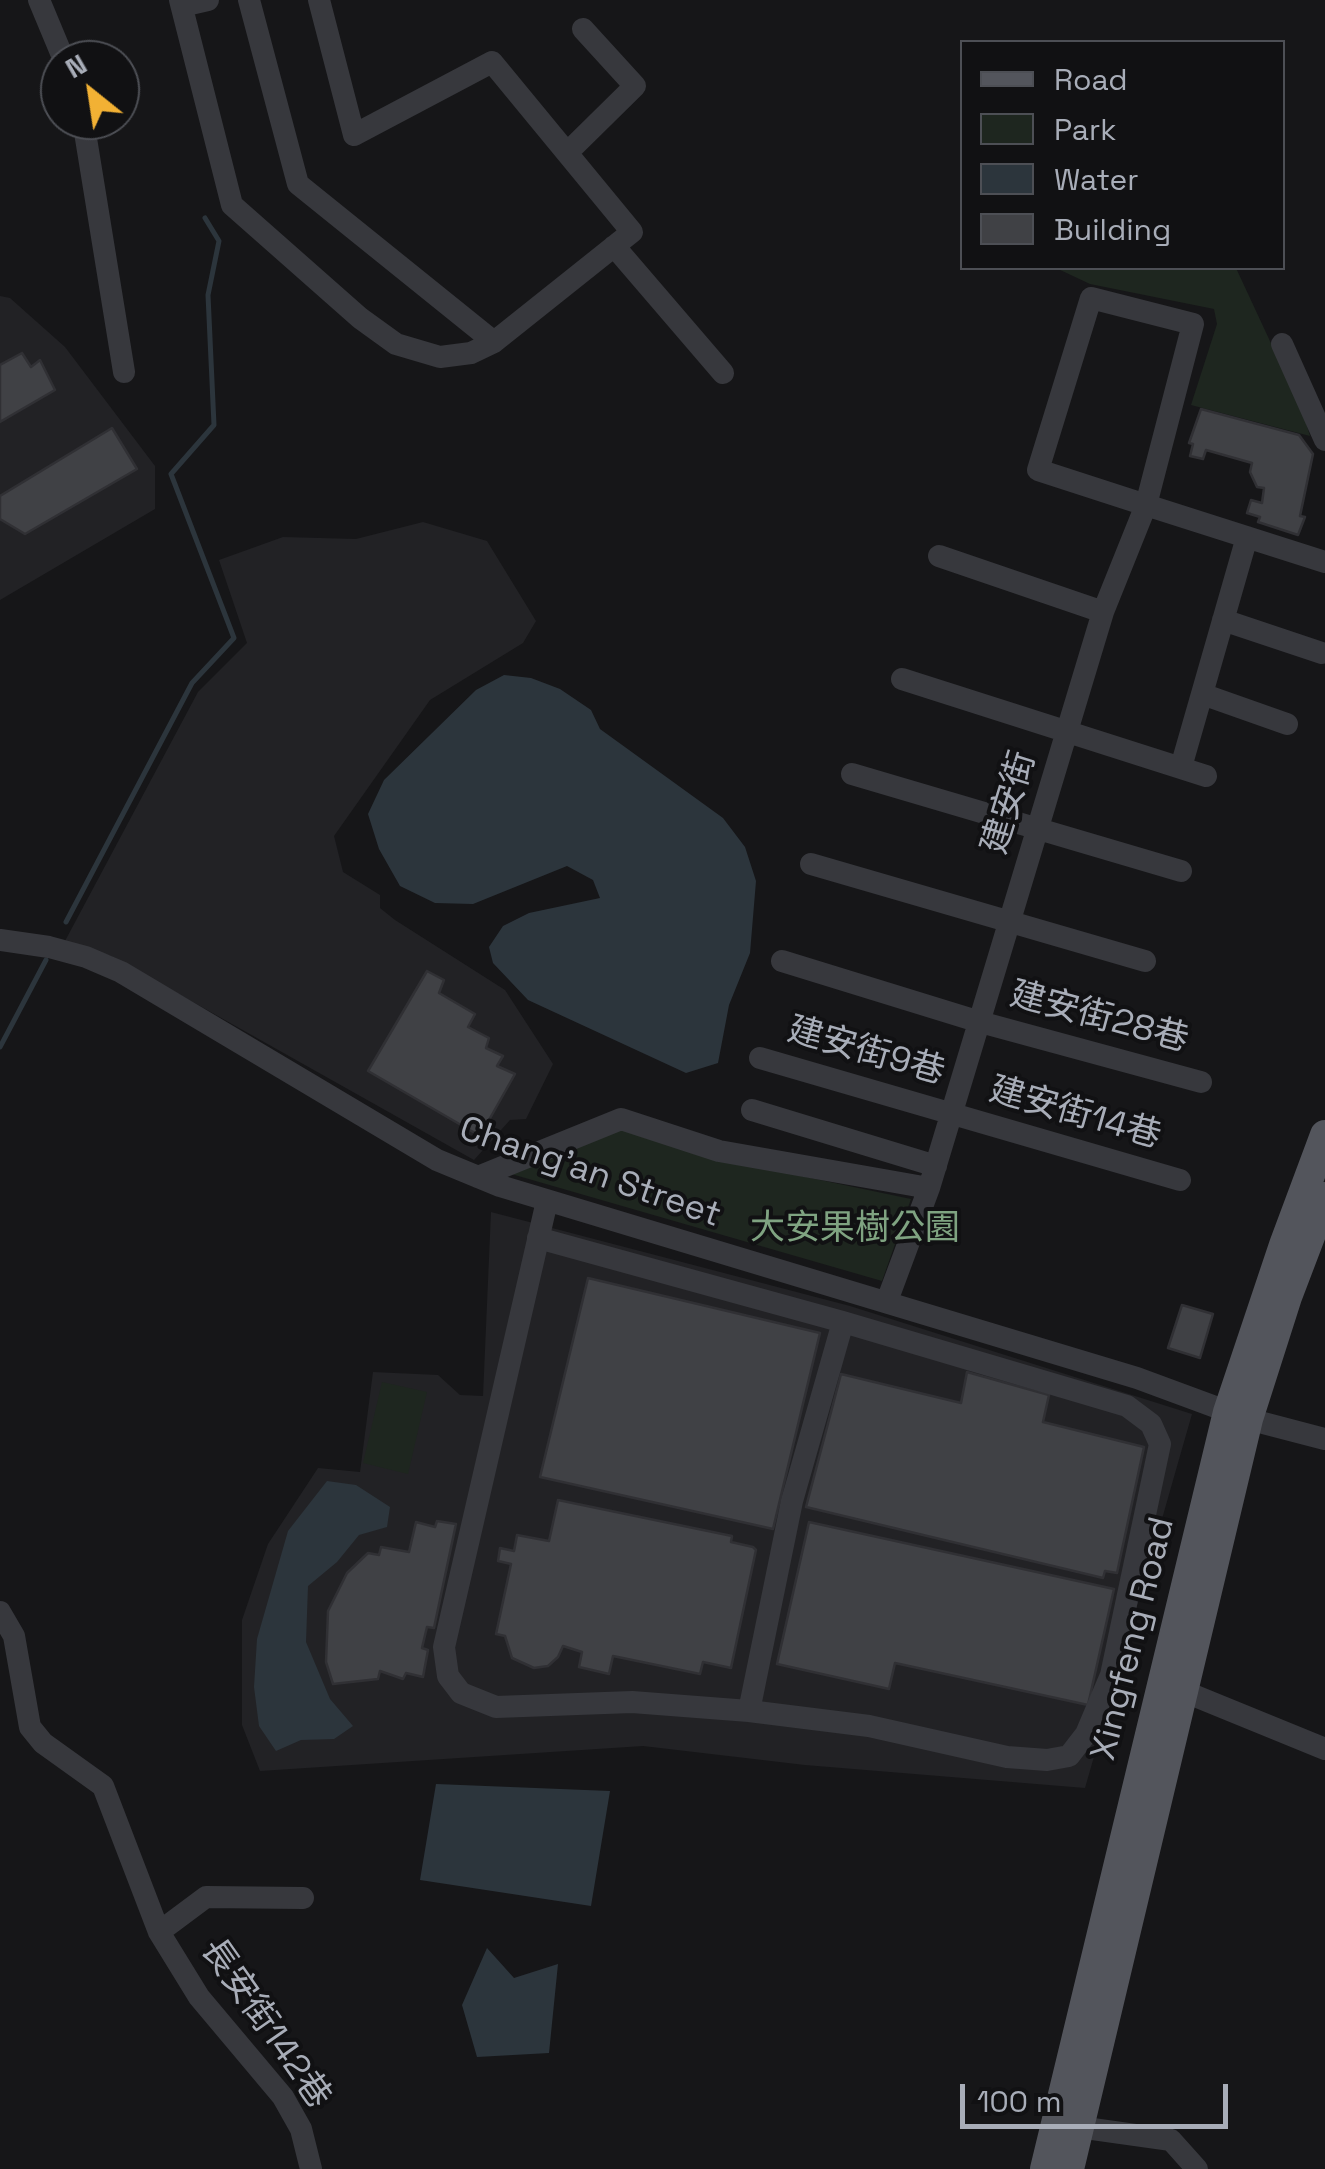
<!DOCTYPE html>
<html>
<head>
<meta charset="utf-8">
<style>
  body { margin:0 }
  #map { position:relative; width:1325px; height:2169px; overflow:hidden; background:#161618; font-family:"Space Grotesk",sans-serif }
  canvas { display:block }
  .legend { position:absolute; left:960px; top:40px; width:325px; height:230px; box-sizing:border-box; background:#111113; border:2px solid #4d4f55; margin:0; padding:12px 18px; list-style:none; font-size:30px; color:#a8adb8 }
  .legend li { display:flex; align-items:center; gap:20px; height:50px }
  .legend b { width:50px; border:2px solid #4d4f55 }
  .north { position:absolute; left:40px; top:40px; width:100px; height:100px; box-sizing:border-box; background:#111113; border:2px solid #4d4f55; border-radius:50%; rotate:330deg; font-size:28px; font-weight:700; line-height:40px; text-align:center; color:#a8adb8 }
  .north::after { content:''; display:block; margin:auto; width:35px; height:45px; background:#f2b134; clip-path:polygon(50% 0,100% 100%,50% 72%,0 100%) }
  .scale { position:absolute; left:960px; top:2084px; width:268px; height:45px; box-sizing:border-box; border:5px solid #a8adb8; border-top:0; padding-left:12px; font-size:30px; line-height:35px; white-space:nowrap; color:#a8adb8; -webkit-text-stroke:8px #111113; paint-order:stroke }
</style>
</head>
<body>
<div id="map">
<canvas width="1325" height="2169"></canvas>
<ul class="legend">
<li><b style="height:12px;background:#53555c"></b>Road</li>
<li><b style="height:28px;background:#1e261f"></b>Park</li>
<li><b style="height:28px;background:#2c353c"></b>Water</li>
<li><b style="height:28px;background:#404145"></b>Building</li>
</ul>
<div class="north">N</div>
<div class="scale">100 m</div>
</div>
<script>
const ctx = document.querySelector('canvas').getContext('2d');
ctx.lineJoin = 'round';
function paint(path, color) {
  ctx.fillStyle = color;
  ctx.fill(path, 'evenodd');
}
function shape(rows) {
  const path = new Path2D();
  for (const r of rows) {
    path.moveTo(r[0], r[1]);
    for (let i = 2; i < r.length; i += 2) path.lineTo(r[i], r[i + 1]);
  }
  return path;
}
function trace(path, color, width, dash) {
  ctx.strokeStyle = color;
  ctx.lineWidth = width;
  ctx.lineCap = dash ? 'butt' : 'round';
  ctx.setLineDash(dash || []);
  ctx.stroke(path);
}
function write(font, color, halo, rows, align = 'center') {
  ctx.font = font + ' "Space Grotesk","Noto Sans TC",sans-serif';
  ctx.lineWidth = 8;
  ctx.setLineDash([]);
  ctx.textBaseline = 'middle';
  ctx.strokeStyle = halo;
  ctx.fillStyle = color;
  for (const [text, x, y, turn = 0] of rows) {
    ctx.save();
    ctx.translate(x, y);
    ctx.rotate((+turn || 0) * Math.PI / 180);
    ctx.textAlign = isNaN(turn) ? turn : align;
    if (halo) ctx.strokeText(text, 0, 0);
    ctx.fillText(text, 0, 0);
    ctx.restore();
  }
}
const built = shape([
  [0,296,10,298,65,347,155,466,155,509,0,600],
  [423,522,487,541,536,621,523,643,430,700,334,836,343,872,380,895,380,908,395,920,505,990,553,1064,526,1119,510,1120,474,1160,111,956,65,941,198,692,247,643,219,560,283,537,356,539],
  [491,1212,850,1306,1192,1414,1085,1788,805,1765,643,1746,260,1771,242,1725,242,1620,268,1544,318,1468,360,1472,373,1372,438,1375,460,1395,483,1396]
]);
const green = shape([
  [1056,268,1236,268,1302,410,1310,436,1191,405,1217,324,1214,309,1090,284],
  [616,1124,720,1159,911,1199,882,1281,501,1171],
  [382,1382,427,1392,408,1474,363,1463]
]);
const water = shape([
  [504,675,531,678,560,689,591,710,600,729,723,818,745,847,756,881,750,953,729,1005,718,1063,686,1073,528,1000,493,963,489,947,503,926,529,913,600,898,593,880,567,866,473,904,435,903,400,886,379,849,368,814,384,780,476,690],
  [327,1481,356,1485,390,1507,387,1527,359,1535,337,1562,308,1586,306,1642,330,1699,353,1726,334,1739,301,1740,276,1751,259,1726,254,1687,257,1639,288,1531],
  [436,1784,610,1791,591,1906,420,1880],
  [487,1948,514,1978,558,1964,549,2053,477,2057,462,2005]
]);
const stream = shape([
  [66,922,192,683,234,638,171,474,214,425,208,295,219,241,205,218],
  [0,1047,46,960]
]);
const building = shape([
  [22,353,31,367,40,360,55,390,0,422,0,365,22,353],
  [1201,409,1299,435,1313,454,1300,516,1305,517,1298,535,1258,522,1260,517,1247,513,1251,500,1262,503,1264,488,1257,487,1250,472,1252,463,1206,450,1203,459,1190,456,1193,444,1189,443,1201,409],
  [112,428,137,469,25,534,0,519,0,496,112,428],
  [427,971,444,980,439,993,475,1014,468,1027,489,1038,486,1048,503,1056,497,1066,515,1074,480,1136,368,1071,427,971],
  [588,1278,820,1333,773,1529,540,1477,588,1278],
  [1182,1305,1213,1314,1200,1358,1168,1348,1182,1305],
  [967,1372,1049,1395,1043,1422,1144,1447,1117,1573,1105,1571,1103,1578,806,1507,841,1374,961,1403,967,1372],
  [558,1500,732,1536,731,1542,753,1547,756,1550,731,1668,703,1662,700,1674,613,1656,609,1674,579,1667,582,1652,563,1646,558,1657,548,1666,534,1668,512,1658,505,1636,496,1634,511,1564,498,1561,500,1548,514,1551,517,1535,549,1541,558,1500],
  [437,1521,456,1524,434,1628,427,1627,422,1648,428,1650,423,1677,406,1673,403,1679,380,1671,378,1679,333,1684,326,1662,328,1611,347,1573,368,1553,379,1555,381,1547,409,1552,416,1522,435,1527,437,1521],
  [809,1522,1114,1589,1088,1705,895,1663,889,1689,777,1664,809,1522]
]);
const minor = shape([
  [39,0,64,60],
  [180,0,232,205,360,318,396,344,440,357,471,353,494,342,632,232,492,62,354,135,319,0],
  [249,0,298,184,494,342],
  [182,6,208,0],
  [83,120,124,372],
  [567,153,635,86,583,29],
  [614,246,723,373],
  [1282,344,1325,440],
  [939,556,1103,612],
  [1223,620,1322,653],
  [902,679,1206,776],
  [1202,694,1287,724],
  [1181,767,1247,537],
  [852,774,1181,871],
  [811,864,1145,961],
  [0,940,49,947,86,957,121,972,437,1160,500,1186,1137,1378,1248,1419,1325,1439],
  [782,961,980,1022,1201,1082],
  [760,1058,1180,1180],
  [752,1110,936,1166],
  [478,1177,621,1119,719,1151,929,1188],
  [538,1238,843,1322,1127,1406,1151,1424,1160,1444,1111,1675,1086,1734,1069,1756,1047,1760,1007,1757,869,1726,749,1711,632,1702,496,1707,461,1693,448,1676,444,1647,547,1201],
  [887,1301,929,1188,1103,612,1146,505,1193,324,1091,298,1038,470,1146,505,1325,562],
  [0,1612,14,1636,30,1727,43,1743,103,1786,159,1932,199,1997,283,2097,301,2129,311,2169],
  [1183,1691,1325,1749],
  [749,1711,792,1501,843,1322],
  [159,1932,206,1897,303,1898],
  [1064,2125,1171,2140,1197,2169]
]);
const major = shape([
  [1045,2169,1228,1412,1284,1245,1325,1135],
  [1069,2169,1248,1419,1287,1297,1325,1197]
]);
const streetNames = [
  ["建安街",1010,803,-73],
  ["建安街28巷",1099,1018,15],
  ["建安街9巷",866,1052,16],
  ["建安街14巷",1075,1114,16],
  ["Chang'an Street",590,1173,19],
  ["Xingfeng Road",1134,1639,-76],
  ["長安街142巷",265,2024,55]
];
const parkNames = [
  ["大安果樹公園",855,1230]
];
paint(built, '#222225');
paint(green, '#1e261f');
paint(water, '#2c353c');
trace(stream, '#2c353c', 5);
paint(building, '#404145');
trace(building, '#303034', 2.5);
trace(minor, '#37383d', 22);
trace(major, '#53555c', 30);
write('35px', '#a8adb8', '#111113', streetNames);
write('35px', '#7fa381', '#111113', parkNames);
</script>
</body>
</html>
